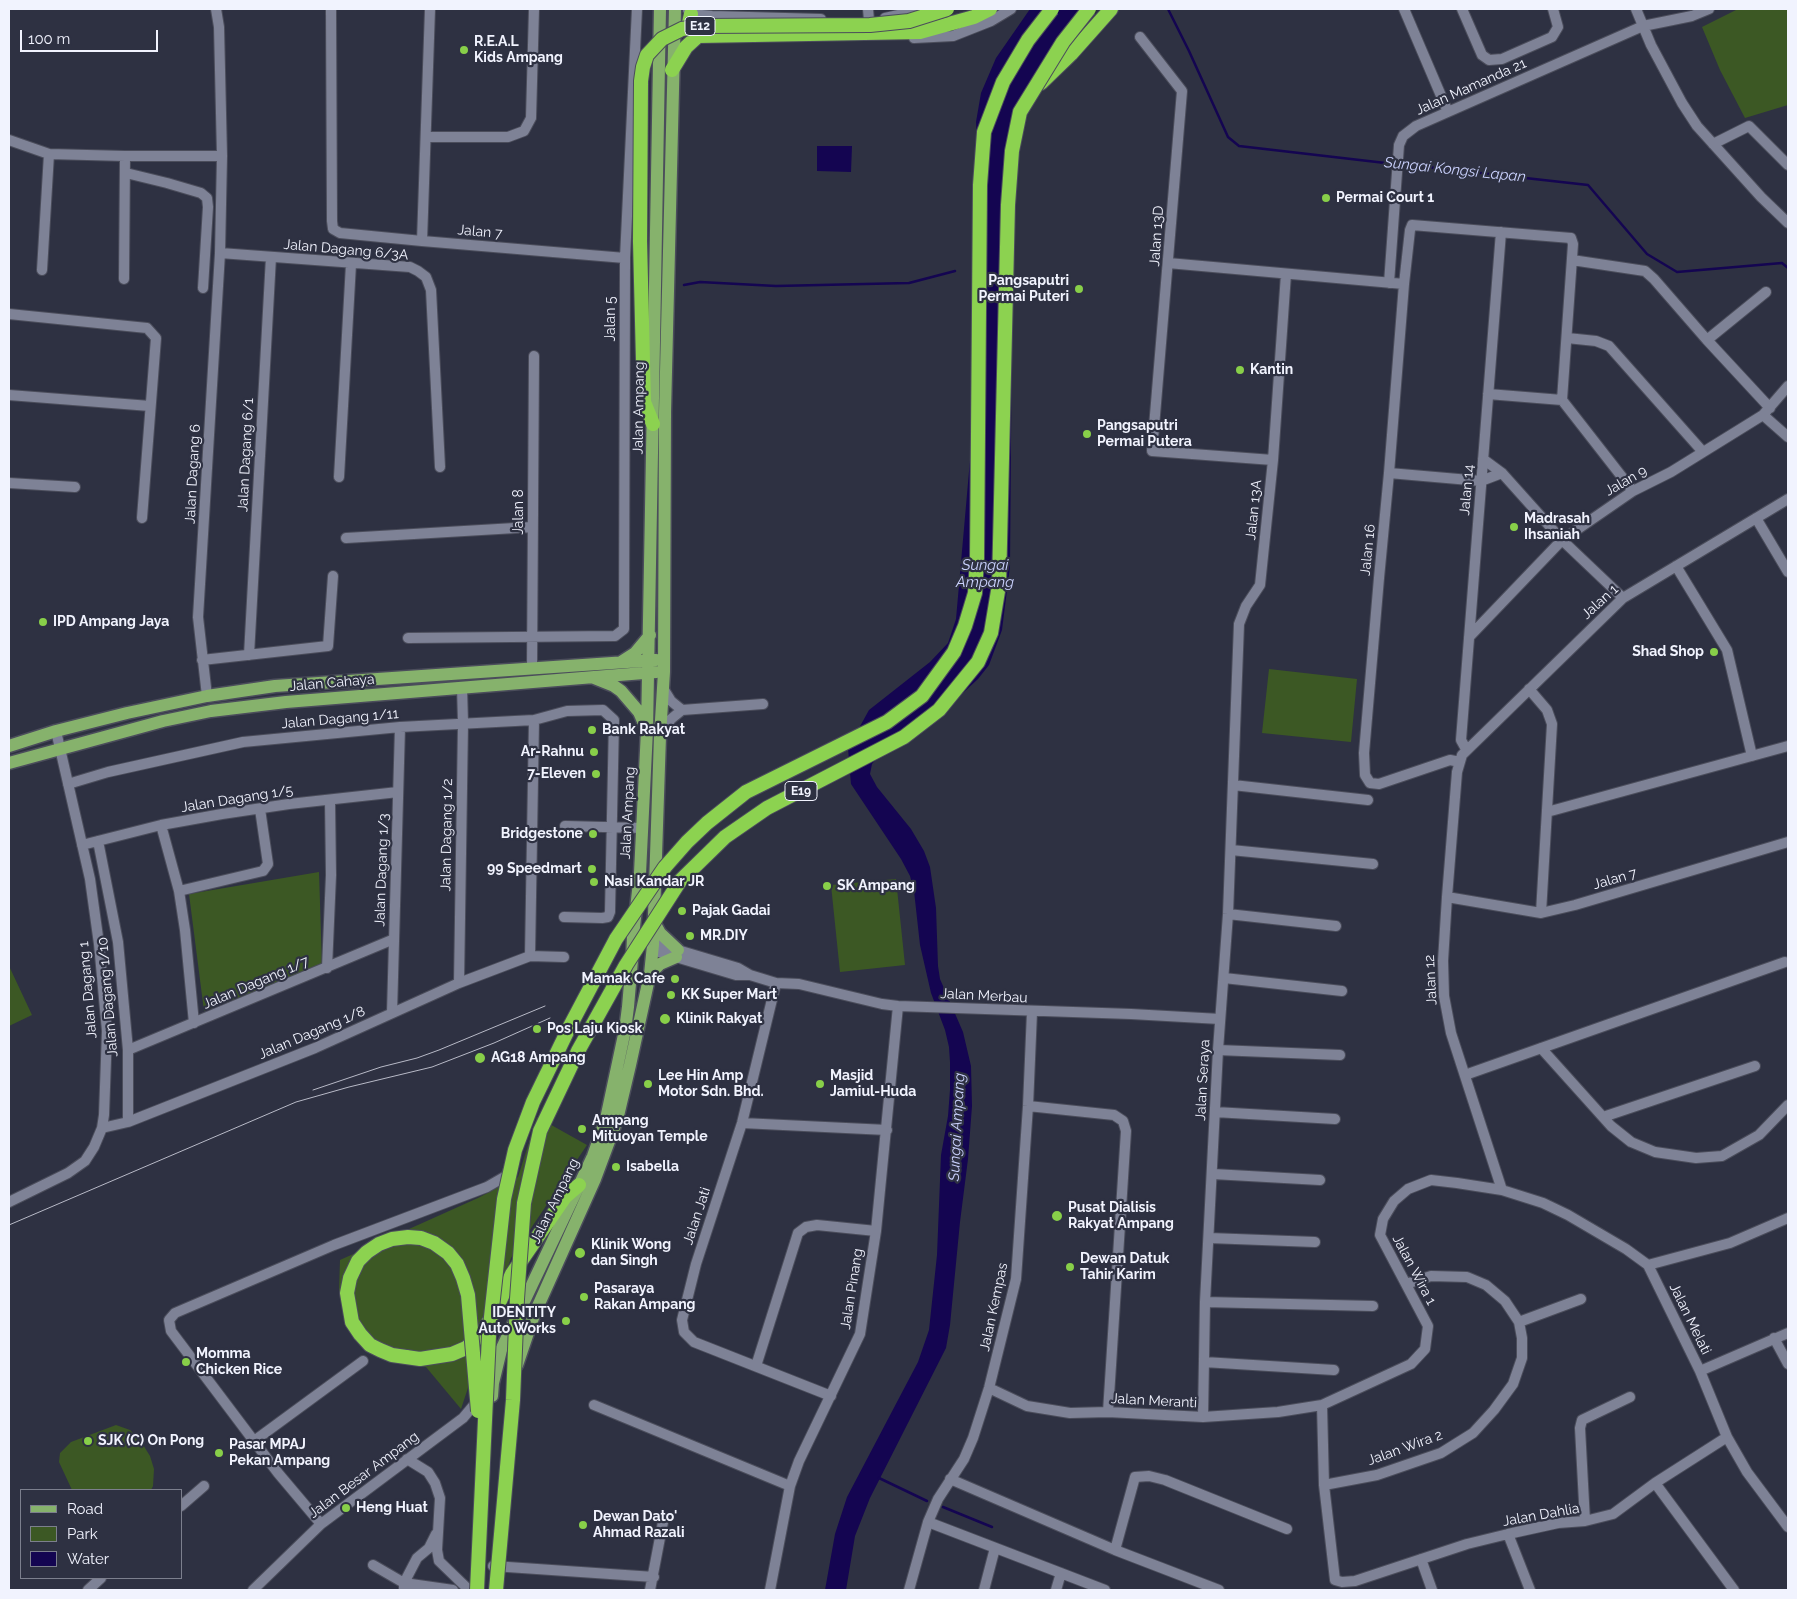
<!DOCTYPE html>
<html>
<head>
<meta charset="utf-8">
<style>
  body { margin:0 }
  #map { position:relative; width:1797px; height:1599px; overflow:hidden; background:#2e3142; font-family:Raleway,sans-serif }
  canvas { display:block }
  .frame { position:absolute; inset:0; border:10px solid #f1f3fe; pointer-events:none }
  .legend { position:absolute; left:20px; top:1489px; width:162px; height:90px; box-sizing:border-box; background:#2e3142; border:1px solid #7c7f8d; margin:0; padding:6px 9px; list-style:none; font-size:15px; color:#f1f3fe }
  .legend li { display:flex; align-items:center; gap:10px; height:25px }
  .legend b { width:25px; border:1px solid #7c7f8d }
  .scale { position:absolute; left:20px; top:30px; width:138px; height:22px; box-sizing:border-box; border:2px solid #f1f3fe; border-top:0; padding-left:6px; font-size:15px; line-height:18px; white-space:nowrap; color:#f1f3fe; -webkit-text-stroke:4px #2e3142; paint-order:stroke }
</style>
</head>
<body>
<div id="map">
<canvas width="1797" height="1599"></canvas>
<div class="frame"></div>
<ul class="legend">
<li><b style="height:6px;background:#86b26c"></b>Road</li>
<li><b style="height:14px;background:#3c5824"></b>Park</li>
<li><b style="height:14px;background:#140551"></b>Water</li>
</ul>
<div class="scale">100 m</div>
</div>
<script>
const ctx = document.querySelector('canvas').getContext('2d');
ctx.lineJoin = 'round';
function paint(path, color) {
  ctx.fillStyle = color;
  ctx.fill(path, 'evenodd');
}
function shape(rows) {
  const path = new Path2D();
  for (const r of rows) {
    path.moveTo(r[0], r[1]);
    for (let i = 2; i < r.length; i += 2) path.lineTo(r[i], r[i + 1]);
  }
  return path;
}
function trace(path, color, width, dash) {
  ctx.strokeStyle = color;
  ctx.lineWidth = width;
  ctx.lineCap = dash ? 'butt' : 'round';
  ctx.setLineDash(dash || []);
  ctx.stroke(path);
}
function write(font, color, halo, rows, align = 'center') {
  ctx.font = font + ' Raleway,sans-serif';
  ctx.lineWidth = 4.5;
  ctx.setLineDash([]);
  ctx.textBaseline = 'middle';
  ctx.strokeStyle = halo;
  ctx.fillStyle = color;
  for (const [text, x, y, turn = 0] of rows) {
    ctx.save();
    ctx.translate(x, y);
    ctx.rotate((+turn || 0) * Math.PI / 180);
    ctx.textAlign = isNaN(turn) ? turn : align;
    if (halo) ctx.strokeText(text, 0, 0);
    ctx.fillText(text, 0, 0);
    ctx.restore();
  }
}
const green = shape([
  [1738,9,1788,9,1788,105,1745,118,1720,70,1702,27],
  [1269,669,1357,679,1351,742,1262,733],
  [319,872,322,965,204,1011,189,894],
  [896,879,905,965,840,972,831,885],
  [9,966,32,1015,9,1026],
  [537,1117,587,1145,511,1258,461,1409,426,1367,382,1358,346,1317,339,1291,340,1260,478,1198,518,1177],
  [116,1425,130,1430,140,1440,150,1456,154,1469,153,1486,151,1490,72,1490,59,1462,60,1453,71,1442]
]);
const water = shape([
  [1030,9,1084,9,1021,112,1013,191,1010,566,1002,630,989,665,978,679,952,703,877,758,872,764,870,774,877,787,911,829,924,851,930,867,936,908,938,966,940,979,963,1032,971,1066,972,1106,968,1159,960,1222,950,1325,946,1348,870,1498,855,1536,846,1590,825,1590,835,1534,847,1497,918,1362,929,1330,937,1255,941,1155,948,1116,950,1090,950,1062,949,1047,945,1030,931,993,920,945,914,891,910,876,901,859,851,784,848,748,869,710,930,662,948,643,956,619,985,290,976,122,981,93,996,58],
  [817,146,852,146,851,172,817,171]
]);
const stream = shape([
  [1168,9,1189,51,1228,137,1239,146,1394,164],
  [1400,164,1588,185,1647,254,1677,272,1782,263,1788,268],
  [684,285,700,282,776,286,909,283,955,271],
  [879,1478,927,1501],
  [943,1507,992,1527]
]);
const minor = shape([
  [331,9,332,221,333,229,340,233,422,241,625,258],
  [868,9,869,20],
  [1404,9,1448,112],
  [1462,9,1482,55,1489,60,1502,59,1552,37,1558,27,1553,9],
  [1636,9,1651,45,1682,103,1697,126,1761,197,1788,223],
  [688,10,691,14,712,16,821,19],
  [885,18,926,9],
  [1140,37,1182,91,1152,451,1273,460],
  [914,38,953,36,991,21,1011,9],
  [427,137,508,137,524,131,531,118,534,9],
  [9,140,49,154,125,156,222,156],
  [1713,144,1749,126,1788,165],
  [126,173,167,183,201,193,207,198,208,207,203,288],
  [422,241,430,9],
  [220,253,410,267,418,271,426,277,431,290,440,467],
  [1572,260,1645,271,1654,279,1707,340,1770,408],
  [1168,263,1404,284],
  [42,270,49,154],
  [124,279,125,156],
  [1389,283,1399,145,1403,136,1416,126,1643,26,1692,16,1709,9],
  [9,314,147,328,156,338,142,518],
  [1567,338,1596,341,1609,346,1703,452],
  [1707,340,1766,292],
  [1488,394,1562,400,1633,491],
  [9,395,150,406],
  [1763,415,1788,437],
  [1483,459,1502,473,1562,540,1623,598],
  [1389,473,1481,481,1502,473],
  [339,477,351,264],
  [9,483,75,487],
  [1756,518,1788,572],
  [346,538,532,527],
  [1676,566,1727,650,1752,756],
  [1469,637,1562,540,1633,491,1671,472,1763,415,1788,386],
  [408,638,615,636,624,629,625,258,637,9],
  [249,655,271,257],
  [202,660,328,646,333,576],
  [532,669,534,356],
  [663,688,671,701,682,710,763,704],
  [1529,689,1547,710,1552,724,1541,913],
  [207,696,198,617,220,253,222,156,219,27,216,9],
  [660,735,671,719,682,710],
  [1466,749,1461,740,1501,232],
  [1460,762,1450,760,1379,784,1370,783,1365,775,1364,753,1379,578,1389,473,1404,284,1410,230,1412,225,1571,238,1573,244,1562,400],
  [68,784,108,772,243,742,400,727,534,720,567,711,603,710,614,720,610,912,608,917,602,918,564,917],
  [1233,785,1368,800],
  [1547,812,1788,746],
  [161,825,179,891,185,930,194,1023],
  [565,826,643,828],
  [98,841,118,942,128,1050,128,1122],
  [82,845,161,825,222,814,289,804,398,792],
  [1231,850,1373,864],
  [179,891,263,871,268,864,260,809],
  [1447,897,1541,913,1575,905,1788,842],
  [1228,914,1336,926],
  [653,945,661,945,738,968,750,975,776,983,799,984,882,1004,898,1006,1131,1014,1220,1019],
  [653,945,659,952,736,975,749,975],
  [530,956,534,720],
  [327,968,331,875,330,801],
  [1224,978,1342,991],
  [459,983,463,723,462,687],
  [776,983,742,1123,696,1264,682,1320,684,1332,694,1342,831,1396],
  [392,1013,400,727],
  [1541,1048,1611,1126,1631,1142,1655,1152,1696,1158,1722,1156,1759,1135,1788,1105],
  [128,1050,394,939],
  [1218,1050,1340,1055],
  [1465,1075,1785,962],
  [1028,1106,1114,1115,1123,1121,1126,1131,1108,1412],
  [1215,1112,1335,1119],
  [1603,1117,1755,1066],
  [742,1123,887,1130],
  [102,1128,128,1122,315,1048,459,983,530,956,564,957],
  [1213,1174,1320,1180],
  [1502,1190,1451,1033,1444,996,1443,961,1447,897,1457,772,1462,755,1623,598,1788,499],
  [9,1202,68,1173,85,1161,94,1147,102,1128,104,1115,107,1031,99,944,90,879,56,731],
  [1209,1238,1315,1242],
  [1648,1265,1730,1243,1788,1218],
  [1205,1302,1373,1306],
  [1519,1322,1581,1299],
  [1774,1338,1788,1364],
  [1204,1362,1334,1370],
  [756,1366,798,1233,806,1227,817,1225,876,1231],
  [1700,1371,1788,1333],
  [989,1388,1027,1406,1070,1413,1108,1412,1203,1417,1278,1412,1322,1405,1411,1364,1425,1349,1428,1326,1380,1235,1383,1219,1394,1201,1408,1189,1431,1180,1457,1183,1502,1190,1543,1203,1568,1215,1626,1249,1648,1265,1700,1371,1727,1437,1747,1472,1788,1527],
  [594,1405,790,1486],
  [1322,1405,1324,1485,1335,1580,1342,1582,1355,1581,1467,1544,1508,1534,1558,1523,1585,1521,1613,1514,1655,1483,1727,1437],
  [1203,1417,1205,1302,1218,1050,1228,914,1239,624,1246,606,1260,585,1273,460,1286,274],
  [254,1441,363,1361],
  [407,1459,428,1472,435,1483,440,1498,437,1550,439,1561,469,1590],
  [950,1479,1115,1550,1219,1590],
  [1655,1483,1734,1590],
  [1324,1485,1377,1475,1441,1453,1473,1433,1494,1410,1513,1384,1522,1358,1522,1338,1519,1322,1505,1301,1486,1285,1467,1277,1431,1276,1406,1284],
  [181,1506,204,1486],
  [1585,1521,1580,1428,1582,1420,1630,1397],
  [928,1522,1105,1590],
  [321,1524,278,1473,171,1331,169,1320,175,1313,334,1245,487,1187,506,1176,509,1169],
  [1508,1534,1530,1590],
  [1115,1550,1135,1477,1149,1476,1165,1480,1287,1529],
  [1421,1559,1432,1590],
  [373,1565,404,1583,453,1590],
  [493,1566,654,1577],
  [88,1590,101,1578],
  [253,1590,321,1524,463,1418,479,1399],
  [404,1590,404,1583,417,1558,429,1548,436,1534],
  [650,1590,663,1522],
  [770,1590,790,1486,799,1461,860,1334,876,1231,898,1006],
  [909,1590,928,1522,938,1499,964,1459,973,1438,989,1388,1016,1279,1028,1106,1032,1012],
  [984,1590,995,1548],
  [1056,1590,1061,1573]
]);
const major = shape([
  [621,662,635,653,650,635],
  [594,678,614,686,621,691,639,712,646,728],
  [9,746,56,731,127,713,207,696,275,686,656,660],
  [9,763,163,721,211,711,286,702,656,672],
  [654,922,660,933,678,950],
  [650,974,660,964,676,957],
  [517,1365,534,1315,595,1179,617,1120,630,1065,650,974,653,945,660,736,664,672,665,412,675,9],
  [492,1396,493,1383,501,1350,593,1156,606,1119,625,1030,628,1007,632,960,633,936,640,873,647,730,660,9]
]);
const highway = shape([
  [691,14,689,23,691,29,698,35],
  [672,70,686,47,698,36,920,32,974,17,990,9],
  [1041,83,1071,54,1111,9],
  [640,241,644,402,653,424],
  [406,1357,420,1359,452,1354,466,1348,482,1334,498,1305,512,1274,565,1197,579,1185]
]);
const tram = shape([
  [313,1090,381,1067,417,1058,439,1050,545,1006],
  [9,1225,296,1102,349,1087,432,1067,494,1043,550,1018]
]);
const highwayBridge = shape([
  [640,241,641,81,643,67,647,55,662,39,682,29,702,26,870,25,909,21,947,9],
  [406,1357,392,1355,380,1350,370,1345,360,1334,352,1322,347,1293,350,1278,358,1261,367,1252,379,1244,392,1239,408,1237,421,1238,434,1243,448,1253,457,1264,463,1278,468,1295,478,1411],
  [477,1590,489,1335,504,1199,515,1150,533,1102,569,1028,616,939,665,867,687,842,707,823,746,792,887,722,922,696,954,652,965,626,975,593,977,558,980,185,984,132,1003,82,1028,40,1052,9],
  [496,1590,513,1400,517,1299,524,1203,540,1131,578,1051,626,965,680,881,725,837,767,808,904,737,939,710,978,662,991,633,999,585,1008,205,1012,151,1020,112,1063,42,1089,9]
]);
const markers = [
  [464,50,5,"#88cf49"],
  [1326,198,5,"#88cf49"],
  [1079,289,5,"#88cf49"],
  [1240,370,5,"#88cf49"],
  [1087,434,5,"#88cf49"],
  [1514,527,5,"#88cf49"],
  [43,622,5,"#88cf49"],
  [1714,652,5,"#88cf49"],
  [592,730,5,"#88cf49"],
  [594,752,5,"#88cf49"],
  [596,774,5,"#88cf49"],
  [593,834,5,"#88cf49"],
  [592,869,5,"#88cf49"],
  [594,882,5,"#88cf49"],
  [827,886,5,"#88cf49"],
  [682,911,5,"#88cf49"],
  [690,936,5,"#88cf49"],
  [675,979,5,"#88cf49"],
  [671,995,5,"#88cf49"],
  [665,1019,6,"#88cf49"],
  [537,1029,5,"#88cf49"],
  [480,1058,6,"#88cf49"],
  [648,1084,5,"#88cf49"],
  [820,1084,5,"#88cf49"],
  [582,1129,5,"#88cf49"],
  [616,1167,5,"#88cf49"],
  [1057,1216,6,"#88cf49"],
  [580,1253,6,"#88cf49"],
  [1070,1267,5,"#88cf49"],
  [584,1297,5,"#88cf49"],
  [566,1321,5,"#88cf49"],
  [186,1362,5,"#88cf49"],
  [88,1441,5,"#88cf49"],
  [219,1453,5,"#88cf49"],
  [346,1508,5,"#88cf49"],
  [583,1525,5,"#88cf49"]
];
const shields = [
  [700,26,30],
  [801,791,32]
];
const shieldNames = [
  ["E12",700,26],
  ["E19",801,791]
];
const poiNames = [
  ["R.E.A.L",474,42],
  ["Kids Ampang",474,58],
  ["Permai Court 1",1336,198],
  ["Pangsaputri",1069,281,"right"],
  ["Permai Puteri",1069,297,"right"],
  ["Kantin",1250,370],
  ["Pangsaputri",1097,426],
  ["Permai Putera",1097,442],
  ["Madrasah",1524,519],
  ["Ihsaniah",1524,535],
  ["IPD Ampang Jaya",53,622],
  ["Shad Shop",1704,652,"right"],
  ["Bank Rakyat",602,730],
  ["Ar-Rahnu",584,752,"right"],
  ["7-Eleven",586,774,"right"],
  ["Bridgestone",583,834,"right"],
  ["99 Speedmart",582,869,"right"],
  ["Nasi Kandar JR",604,882],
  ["SK Ampang",837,886],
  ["Pajak Gadai",692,911],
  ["MR.DIY",700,936],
  ["Mamak Cafe",665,979,"right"],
  ["KK Super Mart",681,995],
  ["Klinik Rakyat",676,1019],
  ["Pos Laju Kiosk",547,1029],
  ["AG18 Ampang",491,1058],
  ["Lee Hin Amp",658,1076],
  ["Motor Sdn. Bhd.",658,1092],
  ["Masjid",830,1076],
  ["Jamiul-Huda",830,1092],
  ["Ampang",592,1121],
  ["Mituoyan Temple",592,1137],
  ["Isabella",626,1167],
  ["Pusat Dialisis",1068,1208],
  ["Rakyat Ampang",1068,1224],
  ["Klinik Wong",591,1245],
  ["dan Singh",591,1261],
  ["Dewan Datuk",1080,1259],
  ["Tahir Karim",1080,1275],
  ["Pasaraya",594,1289],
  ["Rakan Ampang",594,1305],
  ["IDENTITY",556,1313,"right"],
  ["Auto Works",556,1329,"right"],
  ["Momma",196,1354],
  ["Chicken Rice",196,1370],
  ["SJK (C) On Pong",98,1441],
  ["Pasar MPAJ",229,1445],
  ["Pekan Ampang",229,1461],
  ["Heng Huat",356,1508],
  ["Dewan Dato'",593,1517],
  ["Ahmad Razali",593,1533]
];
const streetNames = [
  ["Jalan Mamanda 21",1471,87,-24],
  ["Jalan 7",480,232,5],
  ["Jalan 13D",1157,236,-86],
  ["Jalan Dagang 6/3A",346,250,5],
  ["Jalan 5",611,319,-90],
  ["Jalan Ampang",639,408,-89],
  ["Jalan Dagang 6/1",246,455,-87],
  ["Jalan Dagang 6",193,474,-87],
  ["Jalan 9",1626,481,-30],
  ["Jalan 14",1467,490,-85],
  ["Jalan 13A",1254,510,-84],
  ["Jalan 8",519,512,-90],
  ["Jalan 16",1368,550,-84],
  ["Jalan 1",1600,602,-42],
  ["Jalan Cahaya",332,683,-5],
  ["Jalan Dagang 1/11",340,719,-5],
  ["Jalan Dagang 1/5",237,799,-9],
  ["Jalan Ampang",628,813,-87],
  ["Jalan Dagang 1/2",447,835,-89],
  ["Jalan Dagang 1/3",382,870,-88],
  ["Jalan 7",1615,879,-16],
  ["Jalan 12",1431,980,-93],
  ["Jalan Dagang 1/7",256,983,-23],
  ["Jalan Dagang 1",88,990,-95],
  ["Jalan Merbau",984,996,3],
  ["Jalan Dagang 1/10",108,997,-95],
  ["Jalan Dagang 1/8",312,1033,-23],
  ["Jalan Seraya",1203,1080,-87],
  ["Jalan Ampang",555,1201,-64],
  ["Jalan Jati",697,1216,-72],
  ["Jalan Wira 1",1414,1270,62],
  ["Jalan Pinang",852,1289,-81],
  ["Jalan Kempas",994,1307,-78],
  ["Jalan Melati",1690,1319,64],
  ["Jalan Meranti",1154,1401,3],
  ["Jalan Wira 2",1405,1448,-20],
  ["Jalan Besar Ampang",364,1475,-37],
  ["Jalan Dahlia",1541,1515,-10]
];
const waterNames = [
  ["Sungai Kongsi Lapan",1455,170,6],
  ["Sungai",985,565],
  ["Ampang",985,582],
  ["Sungai Ampang",957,1127,-87]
];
paint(green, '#3c5824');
paint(water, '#140551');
trace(stream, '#140551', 2.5);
trace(minor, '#4b4d5b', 12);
trace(major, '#4b4d5b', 15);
trace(highway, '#4b4d5b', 16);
trace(minor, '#7e8296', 10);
trace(major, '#86b26c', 12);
trace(highway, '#8cd250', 14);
trace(tram, '#b8bac7', 1);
trace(highwayBridge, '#4b4d5b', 16, []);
trace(highwayBridge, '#8cd250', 14);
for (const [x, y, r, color] of markers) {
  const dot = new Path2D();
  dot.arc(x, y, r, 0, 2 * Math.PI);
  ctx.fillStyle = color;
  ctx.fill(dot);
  trace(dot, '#2e3142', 2);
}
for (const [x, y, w] of shields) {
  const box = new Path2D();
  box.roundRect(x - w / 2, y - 9.5, w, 19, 4);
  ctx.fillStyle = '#2e3142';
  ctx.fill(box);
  trace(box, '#f1f3fe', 1);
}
write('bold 12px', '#f1f3fe', null, shieldNames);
write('bold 14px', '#f1f3fe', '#2e3142', poiNames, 'left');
write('14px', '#f1f3fe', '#2e3142', streetNames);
write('italic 15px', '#cbd2fe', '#2e3142', waterNames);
</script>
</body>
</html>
